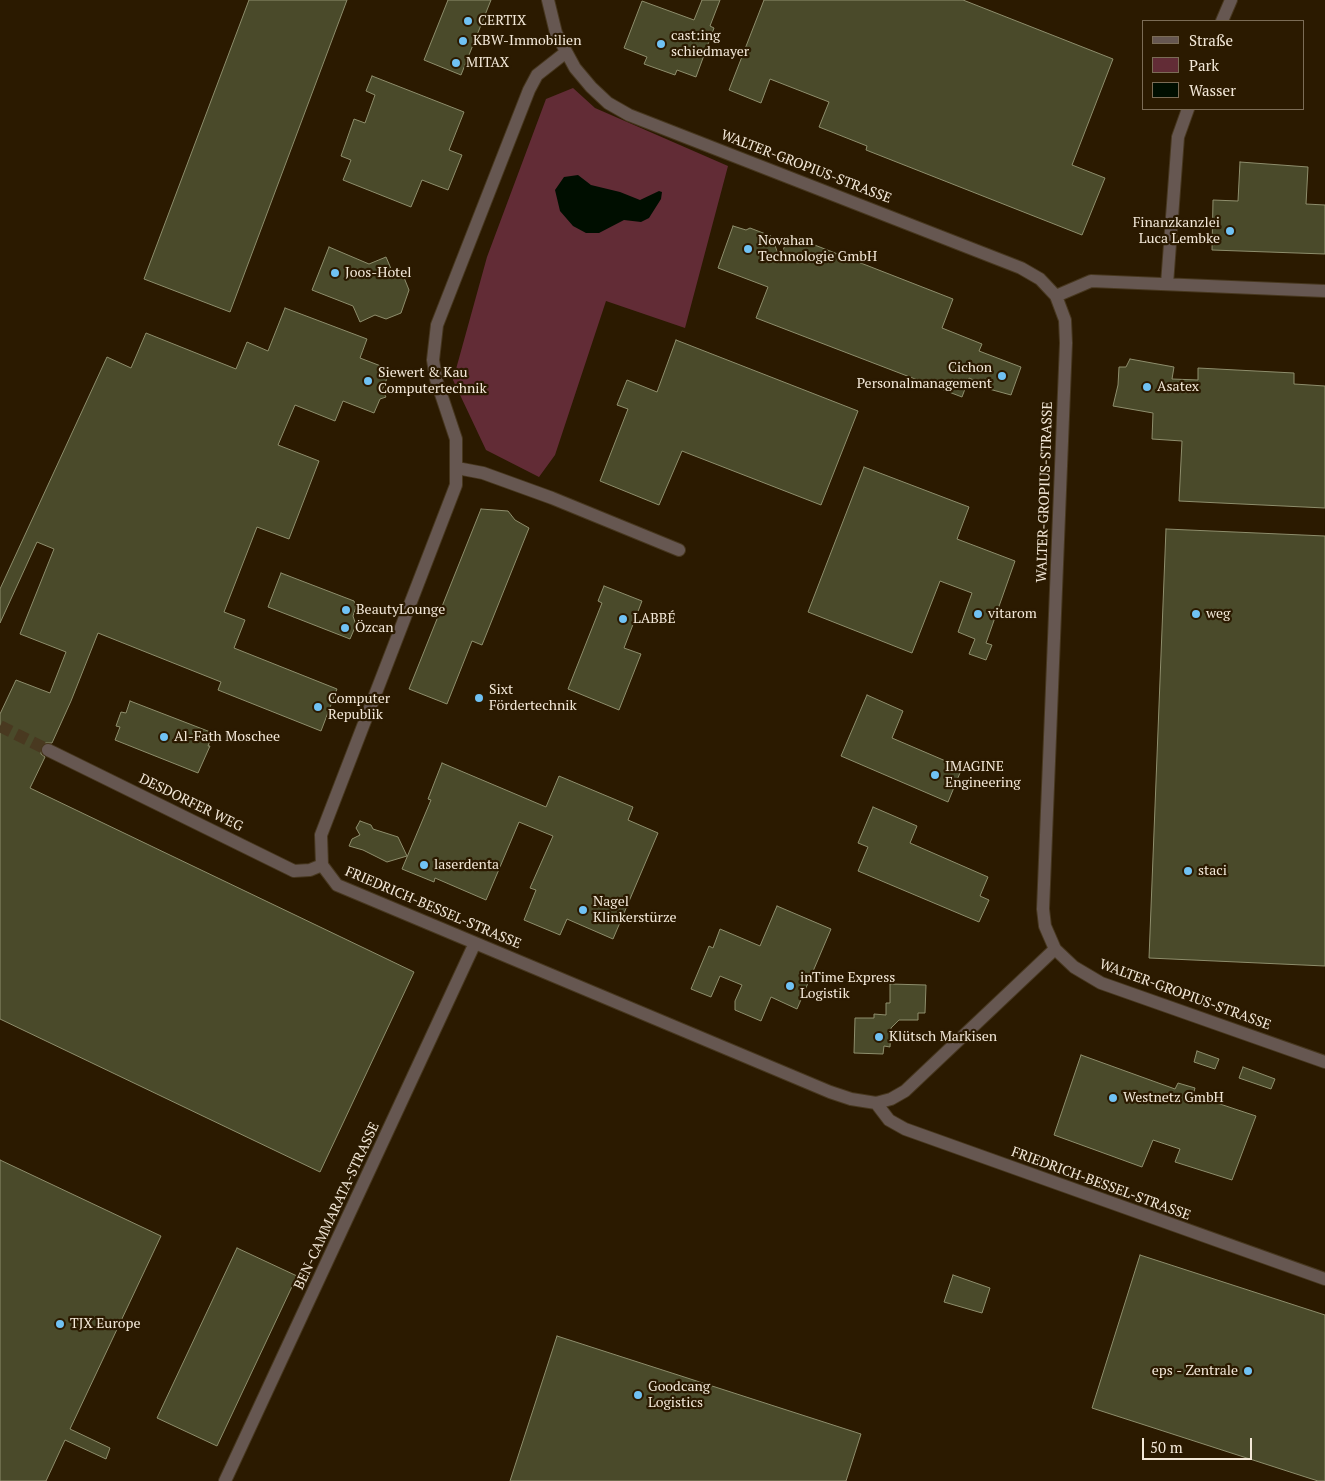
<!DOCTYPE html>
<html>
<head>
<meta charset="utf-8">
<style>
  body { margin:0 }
  #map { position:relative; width:1325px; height:1481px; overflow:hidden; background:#2b1a00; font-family:"PT Serif",serif }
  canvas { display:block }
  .legend { position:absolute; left:1142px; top:20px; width:162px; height:90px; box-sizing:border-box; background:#2b1a00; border:1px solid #7b6c56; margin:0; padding:6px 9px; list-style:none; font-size:15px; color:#f3e8d8 }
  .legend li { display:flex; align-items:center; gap:10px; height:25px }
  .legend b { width:25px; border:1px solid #7b6c56 }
  .scale { position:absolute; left:1142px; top:1438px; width:110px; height:22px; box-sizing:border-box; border:2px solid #f3e8d8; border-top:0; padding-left:6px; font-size:15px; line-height:18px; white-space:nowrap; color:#f3e8d8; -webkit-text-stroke:4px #2b1a00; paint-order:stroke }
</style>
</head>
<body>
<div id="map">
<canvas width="1325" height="1481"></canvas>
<ul class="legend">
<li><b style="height:6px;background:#665751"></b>Straße</li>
<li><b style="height:14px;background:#622c36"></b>Park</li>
<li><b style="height:14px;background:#000e00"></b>Wasser</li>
</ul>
<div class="scale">50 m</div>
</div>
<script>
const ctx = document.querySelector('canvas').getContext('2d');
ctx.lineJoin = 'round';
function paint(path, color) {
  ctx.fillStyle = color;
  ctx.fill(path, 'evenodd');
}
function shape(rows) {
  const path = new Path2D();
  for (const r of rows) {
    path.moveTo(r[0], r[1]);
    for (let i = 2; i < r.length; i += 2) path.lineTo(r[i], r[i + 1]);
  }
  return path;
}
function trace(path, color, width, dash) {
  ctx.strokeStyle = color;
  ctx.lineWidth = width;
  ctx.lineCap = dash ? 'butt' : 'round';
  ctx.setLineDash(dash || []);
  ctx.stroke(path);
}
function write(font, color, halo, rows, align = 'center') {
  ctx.font = font + ' "PT Serif",serif';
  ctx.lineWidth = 4.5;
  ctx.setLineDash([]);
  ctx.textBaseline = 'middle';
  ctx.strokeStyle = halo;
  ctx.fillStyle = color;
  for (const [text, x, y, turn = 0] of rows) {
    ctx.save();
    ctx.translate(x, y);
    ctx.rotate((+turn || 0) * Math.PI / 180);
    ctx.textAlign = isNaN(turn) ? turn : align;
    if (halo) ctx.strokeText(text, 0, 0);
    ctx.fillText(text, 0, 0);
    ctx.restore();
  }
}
const green = shape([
  [573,88,595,108,728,166,685,328,606,301,555,455,539,477,486,450,453,380,487,257,546,99]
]);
const water = shape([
  [578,175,591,185,620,192,640,200,659,191,662,192,661,199,649,218,641,222,624,220,599,233,586,233,573,226,560,211,555,190,564,177]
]);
const building = shape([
  [249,0,347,0,230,312,144,279,249,0],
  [448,0,491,0,461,75,424,60,448,0],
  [702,0,720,0,710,26,714,28,696,77,677,70,675,75,644,64,647,57,624,48,642,1,694,20,702,0],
  [764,0,963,0,1113,59,1072,165,1105,178,1082,235,866,150,867,146,819,127,829,102,770,79,761,103,729,90,764,0],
  [372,76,464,112,449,150,462,155,448,190,422,180,411,207,343,180,351,160,341,156,354,119,365,123,375,95,366,91,372,76],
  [1240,162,1308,167,1306,204,1325,205,1325,254,1212,250,1213,200,1238,201,1240,162],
  [733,226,746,230,750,228,771,236,780,258,789,235,953,299,942,328,982,344,979,351,1021,367,1011,395,989,389,990,387,969,378,962,397,756,318,768,287,718,268,733,226],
  [329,247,369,264,386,257,392,271,403,275,409,290,401,313,386,319,375,315,360,322,353,306,312,290,329,247],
  [285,308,367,339,360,358,386,368,389,374,382,390,386,397,380,399,374,413,343,401,335,421,295,405,278,445,319,461,289,539,257,527,224,612,245,620,234,648,337,689,321,731,218,690,221,682,98,633,71,701,52,743,44,743,41,747,41,754,45,757,30,788,414,972,320,1172,0,1019,0,714,16,680,50,693,66,652,20,634,54,549,37,542,0,623,0,589,107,357,131,368,146,333,236,369,247,342,268,351,285,308],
  [676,340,858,411,821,505,682,451,659,505,600,481,628,409,617,405,627,380,657,392,676,340],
  [1130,359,1174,367,1172,379,1198,380,1198,368,1294,373,1294,384,1325,386,1325,508,1179,501,1182,441,1152,439,1153,413,1113,406,1118,385,1119,367,1126,367,1130,359],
  [864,467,969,507,957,539,1015,561,986,643,992,645,986,660,969,654,975,639,958,632,972,593,940,581,912,653,808,612,864,467],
  [481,509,508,511,515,520,529,528,482,645,472,641,447,704,409,689,481,509],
  [1166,529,1325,536,1325,966,1149,958,1166,529],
  [281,573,354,601,356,607,353,616,356,625,350,639,268,607,281,573],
  [604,586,642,601,624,648,641,654,619,710,568,689,602,603,598,601,604,586],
  [867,695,903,711,892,738,962,768,948,802,841,756,867,695],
  [130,701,213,733,208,746,210,746,198,773,115,740,120,727,116,726,121,712,126,713,130,701],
  [442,763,546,807,559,776,633,807,628,820,658,833,613,939,567,919,560,935,524,920,536,890,530,888,553,836,519,822,486,900,435,878,434,882,402,869,431,800,428,799,442,763],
  [873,807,917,826,910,843,988,877,980,896,989,900,979,922,858,871,868,847,858,843,873,807],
  [360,821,371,825,373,829,398,837,407,856,387,862,363,850,349,846,352,839,360,835,356,828,360,821],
  [777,906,831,929,797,1009,771,997,761,1021,735,1010,735,1001,742,985,720,976,711,997,691,989,709,946,713,948,720,929,760,946,777,906],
  [890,984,926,985,925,1013,918,1013,918,1020,899,1020,891,1028,890,1047,884,1046,883,1054,854,1053,855,1018,874,1018,874,1014,886,1015,886,1003,890,1003,890,984],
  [1197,1051,1219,1059,1215,1069,1194,1062,1197,1051],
  [1081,1055,1175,1089,1178,1083,1195,1088,1193,1095,1256,1116,1232,1180,1175,1162,1180,1149,1153,1140,1142,1167,1054,1135,1081,1055],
  [1243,1067,1275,1079,1271,1089,1239,1078,1243,1067],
  [0,1160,161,1236,70,1429,110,1448,106,1459,65,1440,46,1481,0,1481,0,1160],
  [237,1248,297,1276,217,1446,157,1418,237,1248],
  [1140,1255,1325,1315,1325,1481,1318,1481,1092,1408,1140,1255],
  [953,1275,990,1288,982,1313,944,1302,953,1275],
  [557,1336,861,1434,846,1481,510,1481,557,1336]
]);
const minorTunnel = shape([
  [0,726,48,750]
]);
const minor = shape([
  [548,0,556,33,575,68,591,87,608,103,629,115,1021,268,1040,279,1056,296,1065,320,1066,343,1043,909,1045,926,1055,949,1074,967,1101,983,1325,1062],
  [1222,21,1231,0],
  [565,53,537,75,529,90,437,325,433,360,436,379,456,439,456,485,321,835,322,865,337,885,830,1092,851,1099,876,1103,891,1099,905,1091,1055,949],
  [1167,284,1178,137,1188,109],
  [1056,296,1091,281,1325,291],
  [457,468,483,473,552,498,679,550],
  [48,750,294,871,310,870,322,865],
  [876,1103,889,1120,905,1129,1325,1279],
  [225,1481,475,943]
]);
const markers = [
  [468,21,5,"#70c2f4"],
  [463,41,5,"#70c2f4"],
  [661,44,5,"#70c2f4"],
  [456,63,5,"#70c2f4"],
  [1230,231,5,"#70c2f4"],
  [748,249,5,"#70c2f4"],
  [335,273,5,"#70c2f4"],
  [1002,376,5,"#70c2f4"],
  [368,381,5,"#70c2f4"],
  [1147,387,5,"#70c2f4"],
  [346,610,5,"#70c2f4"],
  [978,614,5,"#70c2f4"],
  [1196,614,5,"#70c2f4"],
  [623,619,5,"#70c2f4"],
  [345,628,5,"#70c2f4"],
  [479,698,5,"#70c2f4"],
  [318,707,5,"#70c2f4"],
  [164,737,5,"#70c2f4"],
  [935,775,5,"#70c2f4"],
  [424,865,5,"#70c2f4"],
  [1188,871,5,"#70c2f4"],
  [583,910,5,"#70c2f4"],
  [790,986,5,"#70c2f4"],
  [879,1037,5,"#70c2f4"],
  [1113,1098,5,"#70c2f4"],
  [60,1324,5,"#70c2f4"],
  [1248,1371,5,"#70c2f4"],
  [638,1395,5,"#70c2f4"]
];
const poiNames = [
  ["CERTIX",478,21],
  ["cast:ing",671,36],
  ["schiedmayer",671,52],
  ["KBW-Immobilien",473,41],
  ["MITAX",466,63],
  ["Finanzkanzlei",1220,223,"right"],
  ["Luca Lembke",1220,239,"right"],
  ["Novahan",758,241],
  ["Technologie GmbH",758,257],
  ["Joos-Hotel",345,273],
  ["Cichon",992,368,"right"],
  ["Personalmanagement",992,384,"right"],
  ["Siewert & Kau",378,373],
  ["Computertechnik",378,389],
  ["Asatex",1157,387],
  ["BeautyLounge",356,610],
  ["vitarom",988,614],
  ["weg",1206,614],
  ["LABBÉ",633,619],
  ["Özcan",355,628],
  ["Sixt",489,690],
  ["Fördertechnik",489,706],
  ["Computer",328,699],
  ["Republik",328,715],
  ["Al-Fath Moschee",174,737],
  ["IMAGINE",945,767],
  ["Engineering",945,783],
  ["laserdenta",434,865],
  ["staci",1198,871],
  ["Nagel",593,902],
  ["Klinkerstürze",593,918],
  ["inTime Express",800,978],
  ["Logistik",800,994],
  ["Klütsch Markisen",889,1037],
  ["Westnetz GmbH",1123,1098],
  ["TJX Europe",70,1324],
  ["eps - Zentrale",1238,1371,"right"],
  ["Goodcang",648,1387],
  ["Logistics",648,1403]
];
const streetNames = [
  ["WALTER-GROPIUS-STRASSE",806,167,21],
  ["WALTER-GROPIUS-STRASSE",1045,492,-88],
  ["DESDORFER WEG",191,803,26],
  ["FRIEDRICH-BESSEL-STRASSE",433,908,23],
  ["WALTER-GROPIUS-STRASSE",1185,995,20],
  ["FRIEDRICH-BESSEL-STRASSE",1101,1184,20],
  ["BEN-CAMMARATA-STRASSE",337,1206,-65]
];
paint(green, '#622c36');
paint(water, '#000e00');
paint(building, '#4a4a2a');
trace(building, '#8e8e6c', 1);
trace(minorTunnel, '#493920', 12, [12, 6]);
trace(minor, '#47371e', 14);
trace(minor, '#665751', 12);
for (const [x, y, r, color] of markers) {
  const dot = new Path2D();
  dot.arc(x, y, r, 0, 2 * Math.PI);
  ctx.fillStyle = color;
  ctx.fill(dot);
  trace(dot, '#2b1a00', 2);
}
write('14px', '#f3e8d8', '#2b1a00', poiNames, 'left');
write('14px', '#f3e8d8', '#2b1a00', streetNames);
</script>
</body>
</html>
